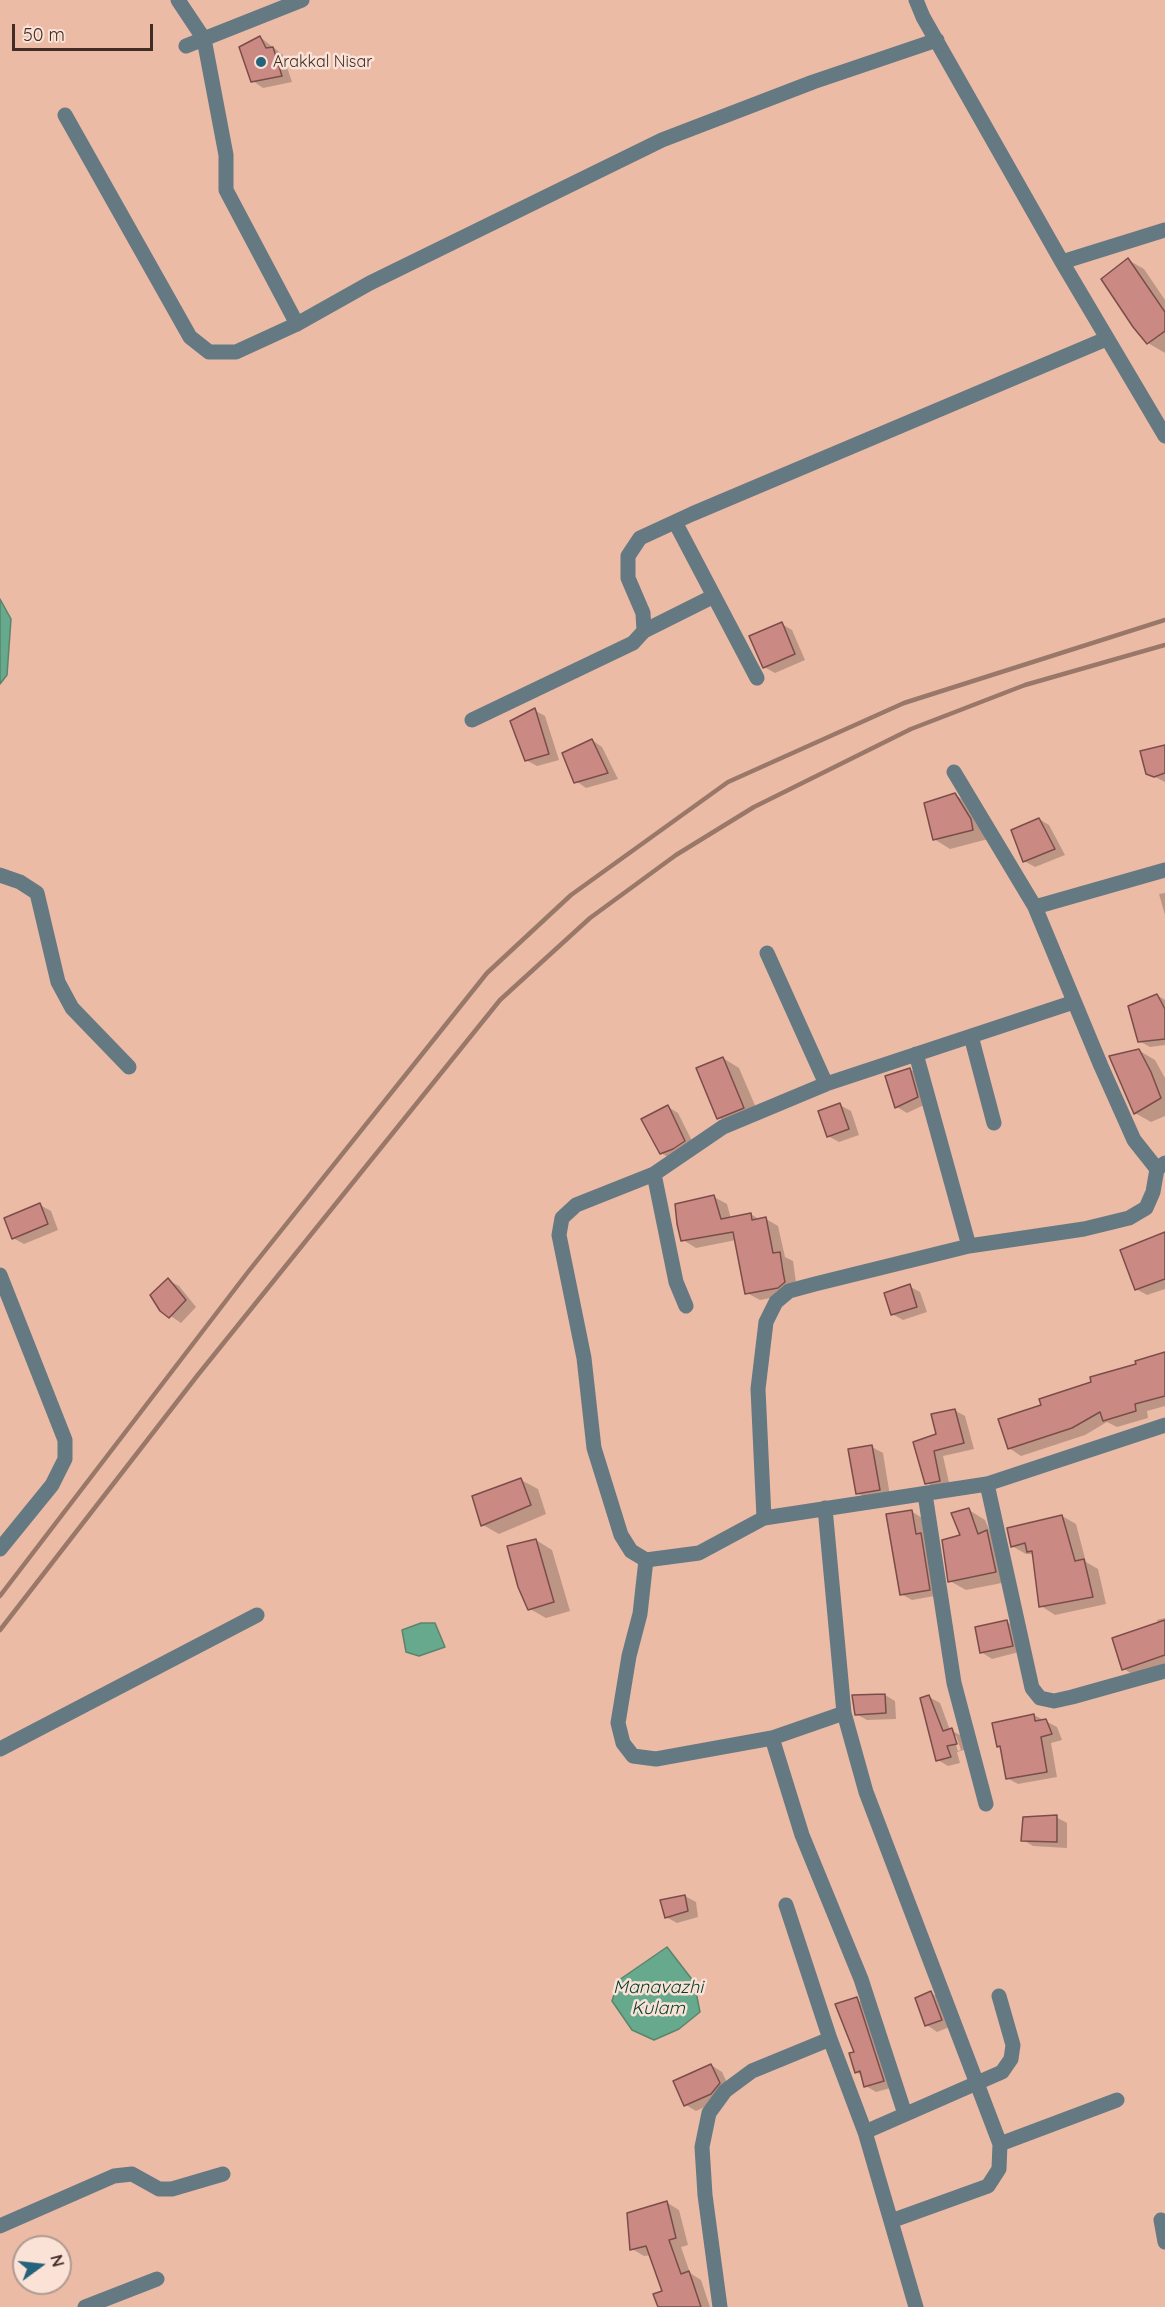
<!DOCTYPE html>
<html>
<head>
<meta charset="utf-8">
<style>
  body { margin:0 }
  #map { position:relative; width:1165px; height:2307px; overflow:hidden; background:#ebbba6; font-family:Quicksand,sans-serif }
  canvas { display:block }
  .north { position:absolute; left:12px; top:2235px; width:60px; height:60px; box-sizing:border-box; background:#fbe2d7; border:2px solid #b09a90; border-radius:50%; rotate:75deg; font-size:16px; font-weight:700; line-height:24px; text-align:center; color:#402d25 }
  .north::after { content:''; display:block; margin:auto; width:21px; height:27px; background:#246379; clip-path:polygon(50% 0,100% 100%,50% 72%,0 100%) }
  .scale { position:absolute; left:12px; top:24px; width:141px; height:27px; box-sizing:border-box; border:3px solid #402d25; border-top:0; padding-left:8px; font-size:18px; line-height:21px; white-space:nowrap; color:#402d25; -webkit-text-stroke:4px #fbe2d7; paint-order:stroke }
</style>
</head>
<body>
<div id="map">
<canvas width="1165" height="2307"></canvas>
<div class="north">N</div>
<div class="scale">50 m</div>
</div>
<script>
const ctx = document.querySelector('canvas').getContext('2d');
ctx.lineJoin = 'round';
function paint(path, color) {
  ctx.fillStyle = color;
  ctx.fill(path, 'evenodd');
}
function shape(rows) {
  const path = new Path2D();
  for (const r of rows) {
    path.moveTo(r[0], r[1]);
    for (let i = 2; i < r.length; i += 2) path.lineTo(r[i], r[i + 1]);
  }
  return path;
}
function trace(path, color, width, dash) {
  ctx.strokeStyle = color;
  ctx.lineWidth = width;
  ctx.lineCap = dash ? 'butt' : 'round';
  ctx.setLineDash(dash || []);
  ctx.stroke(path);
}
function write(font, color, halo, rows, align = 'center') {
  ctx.font = font + ' Quicksand,sans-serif';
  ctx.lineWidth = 5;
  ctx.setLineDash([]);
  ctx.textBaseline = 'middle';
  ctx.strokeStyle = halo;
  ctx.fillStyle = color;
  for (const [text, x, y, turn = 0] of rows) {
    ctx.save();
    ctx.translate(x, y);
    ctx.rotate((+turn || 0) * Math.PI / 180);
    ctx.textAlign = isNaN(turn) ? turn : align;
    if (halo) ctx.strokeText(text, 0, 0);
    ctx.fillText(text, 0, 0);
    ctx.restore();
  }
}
const water = shape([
  [0,599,11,619,7,675,0,684,0,599],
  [421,1623,435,1623,445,1647,419,1656,406,1652,402,1630,421,1623],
  [667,1947,694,1982,700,2012,679,2029,654,2040,632,2030,612,2001,619,1980,667,1947]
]);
const shadow = shape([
  [260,37,283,55,292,82,263,88,253,81],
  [1128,260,1144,269,1165,300,1165,353,1148,343,1134,326],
  [782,624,792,630,805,660,775,673,764,667],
  [534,710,545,716,559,760,537,766,526,760],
  [592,740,602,747,618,779,586,788,576,781],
  [1165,746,1165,782,1147,773],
  [955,795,972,805,988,839,950,849,934,839],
  [1039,819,1049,825,1065,855,1035,867,1024,861],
  [1165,893,1165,915,1159,894],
  [1157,995,1165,1000,1165,1045,1150,1047,1139,1041],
  [1138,1050,1155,1060,1165,1078,1165,1116,1151,1122,1135,1113],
  [723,1058,739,1068,760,1117,735,1127,719,1118],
  [910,1069,920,1076,928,1103,907,1113,897,1107],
  [840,1105,851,1111,859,1135,839,1142,828,1136],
  [668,1107,678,1113,695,1147,671,1159,661,1153],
  [714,1197,727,1204,731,1219,751,1214,760,1220,766,1219,778,1226,785,1257,793,1261,797,1290,791,1294,760,1300,747,1293,736,1240,696,1248,683,1240],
  [40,1205,51,1211,58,1230,24,1244,13,1238],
  [1165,1256,1165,1289,1147,1295,1136,1289],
  [168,1280,179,1286,196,1307,181,1323,162,1310],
  [909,1286,920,1292,927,1312,903,1320,892,1314],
  [1165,1353,1165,1406,1147,1411,1148,1418,1117,1427,1107,1422,1085,1435,1021,1456,1009,1448,1042,1406],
  [954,1410,965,1416,974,1449,943,1456,950,1487,937,1489,927,1483,915,1443,938,1435],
  [872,1447,883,1453,890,1496,868,1499,857,1493],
  [521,1480,538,1489,546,1514,499,1534,483,1525],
  [969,1510,985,1520,1012,1581,966,1590,950,1581],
  [911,1511,922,1518,940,1595,912,1600,901,1594],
  [1062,1516,1076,1524,1086,1562,1098,1569,1106,1604,1055,1615,1041,1606,1034,1554,1026,1554,1012,1546],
  [536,1540,552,1550,570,1611,546,1618,530,1609],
  [1165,1618,1165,1664,1134,1675,1124,1669,1158,1624,1157,1620],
  [1007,1622,1017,1628,1023,1651,992,1659,981,1652],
  [885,1695,895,1701,896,1719,867,1720,856,1714],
  [929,1697,940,1703,950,1730,962,1736,967,1749,957,1752,960,1763,948,1766,938,1760],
  [953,1736,956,1736,961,1750,958,1751],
  [1034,1715,1057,1727,1062,1740,1051,1743,1057,1777,1018,1784,1007,1778,1002,1748,998,1746],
  [1056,1817,1067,1823,1067,1848,1033,1846,1023,1840],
  [685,1896,696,1902,698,1917,677,1923,666,1917],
  [931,1993,942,1999,952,2026,937,2032,927,2025],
  [856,1999,867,2005,894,2087,876,2092,866,2086,863,2076,856,2072],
  [711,2065,722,2072,730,2089,722,2099,696,2111,686,2105],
  [666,2202,679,2210,688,2245,681,2247,690,2273,701,2280,710,2307,659,2307,663,2292,651,2255,644,2256,632,2249]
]);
const building = shape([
  [260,36,266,48,273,47,282,76,251,82,239,47,260,36],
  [1128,258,1165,312,1165,331,1147,344,1133,327,1101,279,1128,258],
  [782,622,795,654,763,668,749,636,782,622],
  [535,708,549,754,525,761,510,721,535,708],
  [592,739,608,773,574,783,562,753,592,739],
  [1165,745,1165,773,1154,777,1146,774,1140,751,1165,745],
  [955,793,971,819,973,830,933,840,924,803,955,793],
  [1039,818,1055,849,1023,862,1011,830,1039,818],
  [1157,994,1165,1009,1165,1039,1138,1042,1128,1006,1157,994],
  [1139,1049,1151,1072,1161,1098,1134,1114,1109,1056,1139,1049],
  [723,1057,744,1108,717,1119,696,1068,723,1057],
  [910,1068,918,1097,895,1108,885,1076,910,1068],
  [840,1103,849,1129,827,1137,818,1111,840,1103],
  [668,1105,685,1141,673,1149,660,1154,641,1119,668,1105],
  [714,1195,721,1219,751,1213,752,1220,766,1217,773,1253,780,1252,783,1272,785,1282,778,1288,745,1294,733,1232,681,1241,677,1224,675,1204,714,1195],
  [40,1203,48,1224,12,1239,4,1218,40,1203],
  [1165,1232,1165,1279,1135,1290,1120,1250,1165,1232],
  [168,1278,186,1300,169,1318,160,1311,150,1295,168,1278],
  [910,1284,917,1307,891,1315,884,1293,910,1284],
  [1165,1352,1165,1396,1135,1404,1136,1411,1103,1421,1100,1412,1072,1428,1008,1449,998,1419,1041,1405,1039,1399,1091,1382,1090,1377,1136,1364,1135,1361,1165,1352],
  [955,1409,964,1443,934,1451,940,1481,925,1484,913,1442,936,1434,931,1414,955,1409],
  [872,1445,880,1490,856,1494,848,1449,872,1445],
  [521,1478,531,1505,481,1526,472,1496,521,1478],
  [969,1508,978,1534,987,1530,996,1572,948,1582,942,1540,960,1535,951,1513,969,1508],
  [912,1510,916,1534,921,1533,930,1590,900,1595,886,1514,912,1510],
  [1062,1515,1075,1561,1084,1559,1093,1597,1039,1607,1032,1551,1027,1552,1025,1543,1011,1547,1007,1528,1062,1515],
  [536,1539,554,1602,528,1610,518,1587,507,1546,536,1539],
  [1007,1620,1013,1646,980,1653,975,1627,1007,1620],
  [1165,1620,1165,1655,1122,1670,1112,1638,1165,1620],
  [885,1694,886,1713,855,1715,852,1695,885,1694],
  [929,1695,943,1731,952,1728,957,1744,947,1746,951,1757,936,1761,920,1698,929,1695],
  [1034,1714,1035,1721,1046,1719,1052,1734,1041,1737,1047,1772,1006,1779,1000,1746,997,1747,992,1723,1034,1714],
  [1057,1815,1057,1842,1021,1841,1023,1817,1057,1815],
  [685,1895,688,1911,665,1918,660,1900,685,1895],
  [931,1991,942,2020,925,2026,915,1998,931,1991],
  [857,1997,884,2081,864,2087,860,2071,855,2073,849,2053,854,2052,835,2004,857,1997],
  [711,2064,720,2083,711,2094,684,2106,673,2081,711,2064],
  [667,2201,676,2238,669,2240,681,2274,689,2271,701,2307,658,2307,653,2294,662,2291,646,2246,630,2250,627,2213,667,2201]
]);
const minor = shape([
  [178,0,204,39,226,155,226,190,297,324],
  [916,0,923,17,1062,262,1165,436],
  [186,46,302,0],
  [65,115,190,337,209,352,236,352,297,324,370,283,662,140,813,82,937,40],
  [1062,262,1165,230],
  [675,522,757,678],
  [644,631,714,596],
  [472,720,633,643,644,631,643,613,628,578,628,556,640,538,692,514,1106,339],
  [954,772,1035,907,1101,1066,1134,1140,1157,1169],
  [0,875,20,882,37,893,58,982,72,1008,129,1067],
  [1035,907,1165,870],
  [767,953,826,1084],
  [971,1036,994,1123],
  [916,1054,969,1246],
  [1165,1163,1157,1169,1153,1192,1146,1208,1129,1218,1084,1229,969,1246,815,1284,789,1291,776,1302,766,1322,758,1389,764,1518,987,1484,1165,1425],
  [654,1174,723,1127,826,1084,1074,1002],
  [0,1275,65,1440,65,1459,52,1485,0,1549],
  [686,1306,676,1282,654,1174,576,1205,562,1218,559,1235,584,1358,594,1448,621,1535,631,1551,646,1560,699,1553,764,1518],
  [987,1484,1032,1688,1040,1698,1054,1701,1072,1697,1165,1671],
  [925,1494,954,1683,986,1804],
  [646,1560,640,1614,629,1656,618,1723,623,1743,633,1756,656,1759,772,1738,844,1713,825,1508],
  [844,1713,866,1792,1000,2144,999,2169,988,2186,891,2221],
  [772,1738,802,1835,861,1979,905,2114],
  [0,1749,257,1615],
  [786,1905,830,2039,865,2132,916,2307],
  [865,2132,1002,2072,1011,2059,1013,2045,999,1996],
  [1000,2144,1117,2100],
  [1161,2220,1165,2242],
  [0,2226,114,2176,132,2174,159,2189,172,2189,223,2174],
  [85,2307,157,2279],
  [720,2307,705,2195,702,2147,709,2113,725,2091,752,2071,830,2039]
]);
const rail = shape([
  [0,1596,248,1272,487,973,571,895,728,782,904,703,1165,620],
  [0,1630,197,1376,500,1000,590,918,676,855,754,807,911,729,1025,685,1165,645]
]);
const markers = [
  [261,62,6,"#246379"]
];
const poiNames = [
  ["Arakkal Nisar",273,62]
];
const waterNames = [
  ["Manavazhi",658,1988],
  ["Kulam",658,2009]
];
paint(water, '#66a98c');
trace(water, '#5b846d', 1.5);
paint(shadow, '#0003');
paint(building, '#cb8984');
trace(building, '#7b4d4a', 1.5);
trace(minor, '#647982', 15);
trace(rail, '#9a7869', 4.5);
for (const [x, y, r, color] of markers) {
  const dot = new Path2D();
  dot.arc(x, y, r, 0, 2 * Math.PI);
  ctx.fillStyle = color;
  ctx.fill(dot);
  trace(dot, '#fbe2d7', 2);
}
write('16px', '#402d25', '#fbe2d7', poiNames, 'left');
write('italic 18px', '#023e2a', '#fbe2d7', waterNames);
</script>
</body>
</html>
